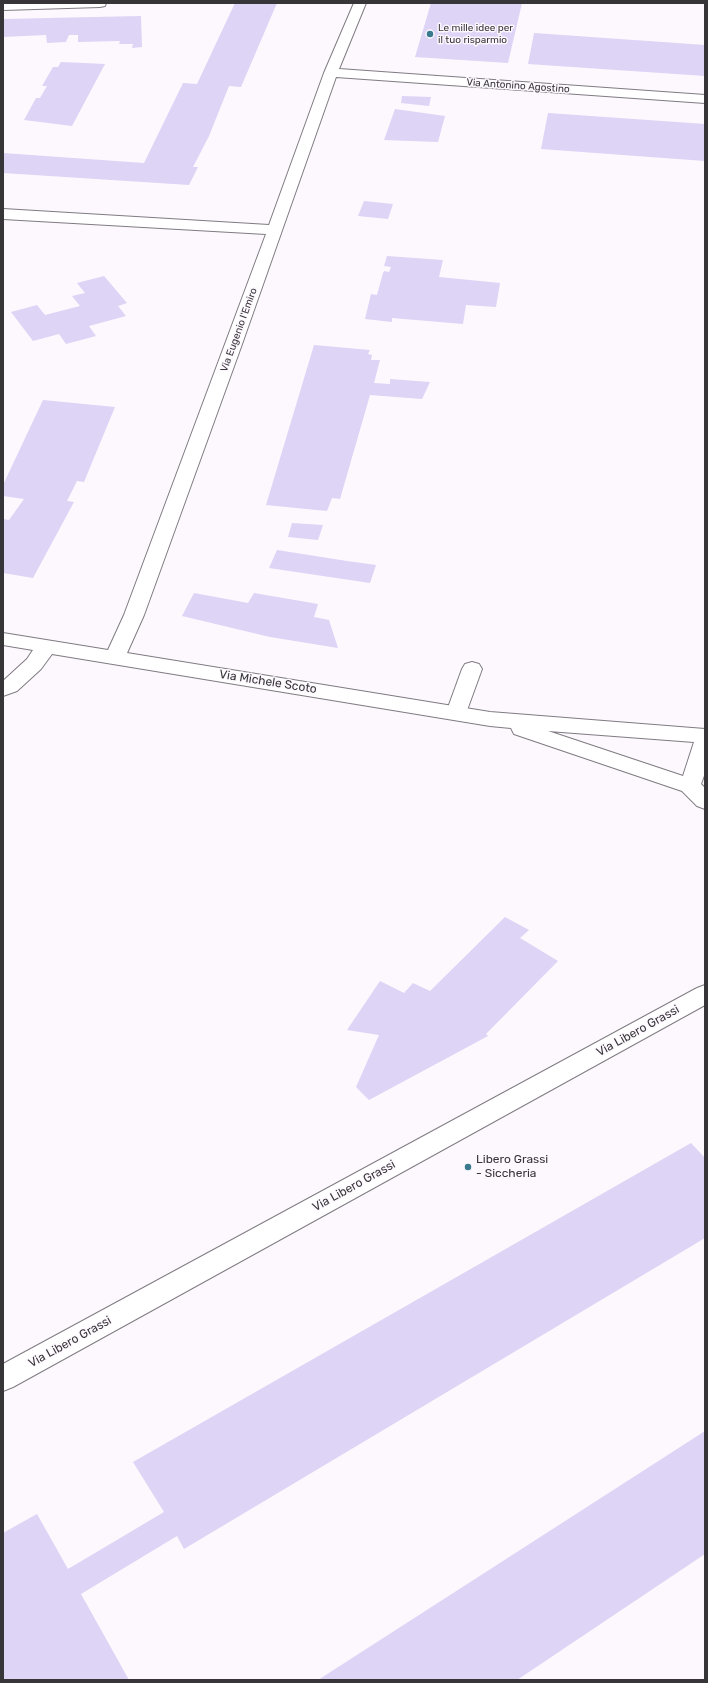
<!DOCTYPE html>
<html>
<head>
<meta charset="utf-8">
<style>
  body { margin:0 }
  #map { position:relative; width:708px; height:1683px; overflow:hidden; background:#fcf8fe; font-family:Rubik,sans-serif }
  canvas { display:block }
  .frame { position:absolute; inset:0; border:4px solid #383539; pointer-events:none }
</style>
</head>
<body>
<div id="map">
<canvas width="708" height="1683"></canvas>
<div class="frame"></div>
</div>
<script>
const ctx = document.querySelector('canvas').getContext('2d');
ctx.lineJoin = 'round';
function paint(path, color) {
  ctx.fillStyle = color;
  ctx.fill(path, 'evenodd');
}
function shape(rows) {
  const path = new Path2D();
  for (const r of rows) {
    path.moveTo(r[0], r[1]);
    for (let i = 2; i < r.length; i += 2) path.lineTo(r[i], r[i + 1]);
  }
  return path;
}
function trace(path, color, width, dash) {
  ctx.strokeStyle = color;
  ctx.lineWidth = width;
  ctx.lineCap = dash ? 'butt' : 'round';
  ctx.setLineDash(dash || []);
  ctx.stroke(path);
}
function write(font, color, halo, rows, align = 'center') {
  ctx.font = font + ' Rubik,sans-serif';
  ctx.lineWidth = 3;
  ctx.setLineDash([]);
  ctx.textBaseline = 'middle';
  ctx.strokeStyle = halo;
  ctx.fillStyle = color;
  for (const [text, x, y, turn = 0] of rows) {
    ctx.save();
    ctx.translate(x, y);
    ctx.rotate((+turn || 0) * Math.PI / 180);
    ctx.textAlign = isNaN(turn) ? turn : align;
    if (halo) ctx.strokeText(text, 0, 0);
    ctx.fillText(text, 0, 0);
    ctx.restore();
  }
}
const building = shape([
  [235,3,277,3,241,87,229,86,209,136,193,167,198,167,189,185,3,173,3,153,144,163,183,83,197,84],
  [431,3,522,3,508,63,415,57],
  [141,16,142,47,132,48,133,44,119,44,120,41,78,42,78,35,69,35,66,42,47,43,46,35,3,37,3,19],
  [534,33,705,45,705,76,528,64],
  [61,62,105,64,72,126,24,120,36,98,40,98,47,86,42,86,53,67,58,67],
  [402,96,431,97,429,106,401,103],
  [395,109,445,116,438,142,384,140],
  [548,113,705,124,705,161,541,149],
  [364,201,393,204,388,219,358,216],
  [387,256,443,260,439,277,500,283,496,307,466,305,463,324,392,318,392,322,365,319,371,294,377,295,383,273,384,271,389,272,391,267,384,266],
  [104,276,127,303,118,306,126,316,89,326,96,336,66,344,59,334,33,341,11,312,37,305,45,315,80,306,72,296,85,293,77,283],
  [314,345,370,350,368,354,372,355,371,360,380,360,374,383,390,384,390,379,430,382,422,399,370,395,340,499,332,498,327,511,266,505],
  [43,400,115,407,84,482,77,481,67,501,74,502,33,578,3,573,3,519,9,520,24,499,3,496,3,485],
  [292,523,323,525,318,540,288,537],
  [277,550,347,561,376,565,370,583,269,568],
  [194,593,248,603,254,593,318,604,314,617,329,620,338,648,270,637,182,616],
  [505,917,529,930,520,938,558,961,486,1034,488,1036,369,1100,356,1087,379,1035,347,1030,380,981,404,993,413,983,430,991],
  [691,1143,705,1158,705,1238,184,1549,177,1536,81,1594,129,1680,3,1680,3,1533,37,1514,68,1569,164,1512,133,1462],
  [705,1431,705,1554,517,1680,318,1680]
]);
const lane = shape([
  [472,662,479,664,482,669,466,713,463,718,456,720,449,718,446,713,462,669,465,664,472,662]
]);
const street = shape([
  [3,3,106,3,105,6,100,7,3,10,3,3],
  [354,3,366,3,339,69,705,95,705,103,336,77,241,347,144,615,127,653,490,712,705,729,705,773,701,784,705,788,705,809,697,806,682,791,514,734,511,728,490,726,52,654,41,669,17,691,3,696,3,681,27,659,33,650,3,645,3,633,108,650,124,615,266,234,3,219,3,209,269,225,324,73,354,3],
  [548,731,694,742,683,776,548,731],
  [705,985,705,1005,13,1387,3,1391,3,1364,697,988,705,985]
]);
const markers = [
  [430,34,4,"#3b798f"],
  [468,1167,4,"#3b798f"]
];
const farPoinames = [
  ["Le mille idee per",438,28],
  ["il tuo risparmio",438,40]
];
const farStreetnames = [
  ["Via Antonino Agostino",518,86,4],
  ["Via Eugenio l'Emiro",239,330,-70]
];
const streetNames = [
  ["Via Michele Scoto",268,682,9],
  ["Via Libero Grassi",638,1031,-29],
  ["Via Libero Grassi",354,1186,-29],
  ["Via Libero Grassi",70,1342,-29]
];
const poiNames = [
  ["Libero Grassi",476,1160],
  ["- Siccheria",476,1174]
];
paint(building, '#ddd4f6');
trace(lane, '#807b82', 2);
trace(street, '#807b82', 2);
paint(lane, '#fff');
paint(street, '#fff');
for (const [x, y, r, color] of markers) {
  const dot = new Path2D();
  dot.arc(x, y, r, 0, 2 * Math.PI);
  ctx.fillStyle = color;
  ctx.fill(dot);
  trace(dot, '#fcf8fe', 1.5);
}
write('10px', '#383539', '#fcf8fe', farPoinames, 'left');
write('10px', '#383539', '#fcf8fe', farStreetnames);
write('12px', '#383539', '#fcf8fe', streetNames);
write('12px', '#383539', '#fcf8fe', poiNames, 'left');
</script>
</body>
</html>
